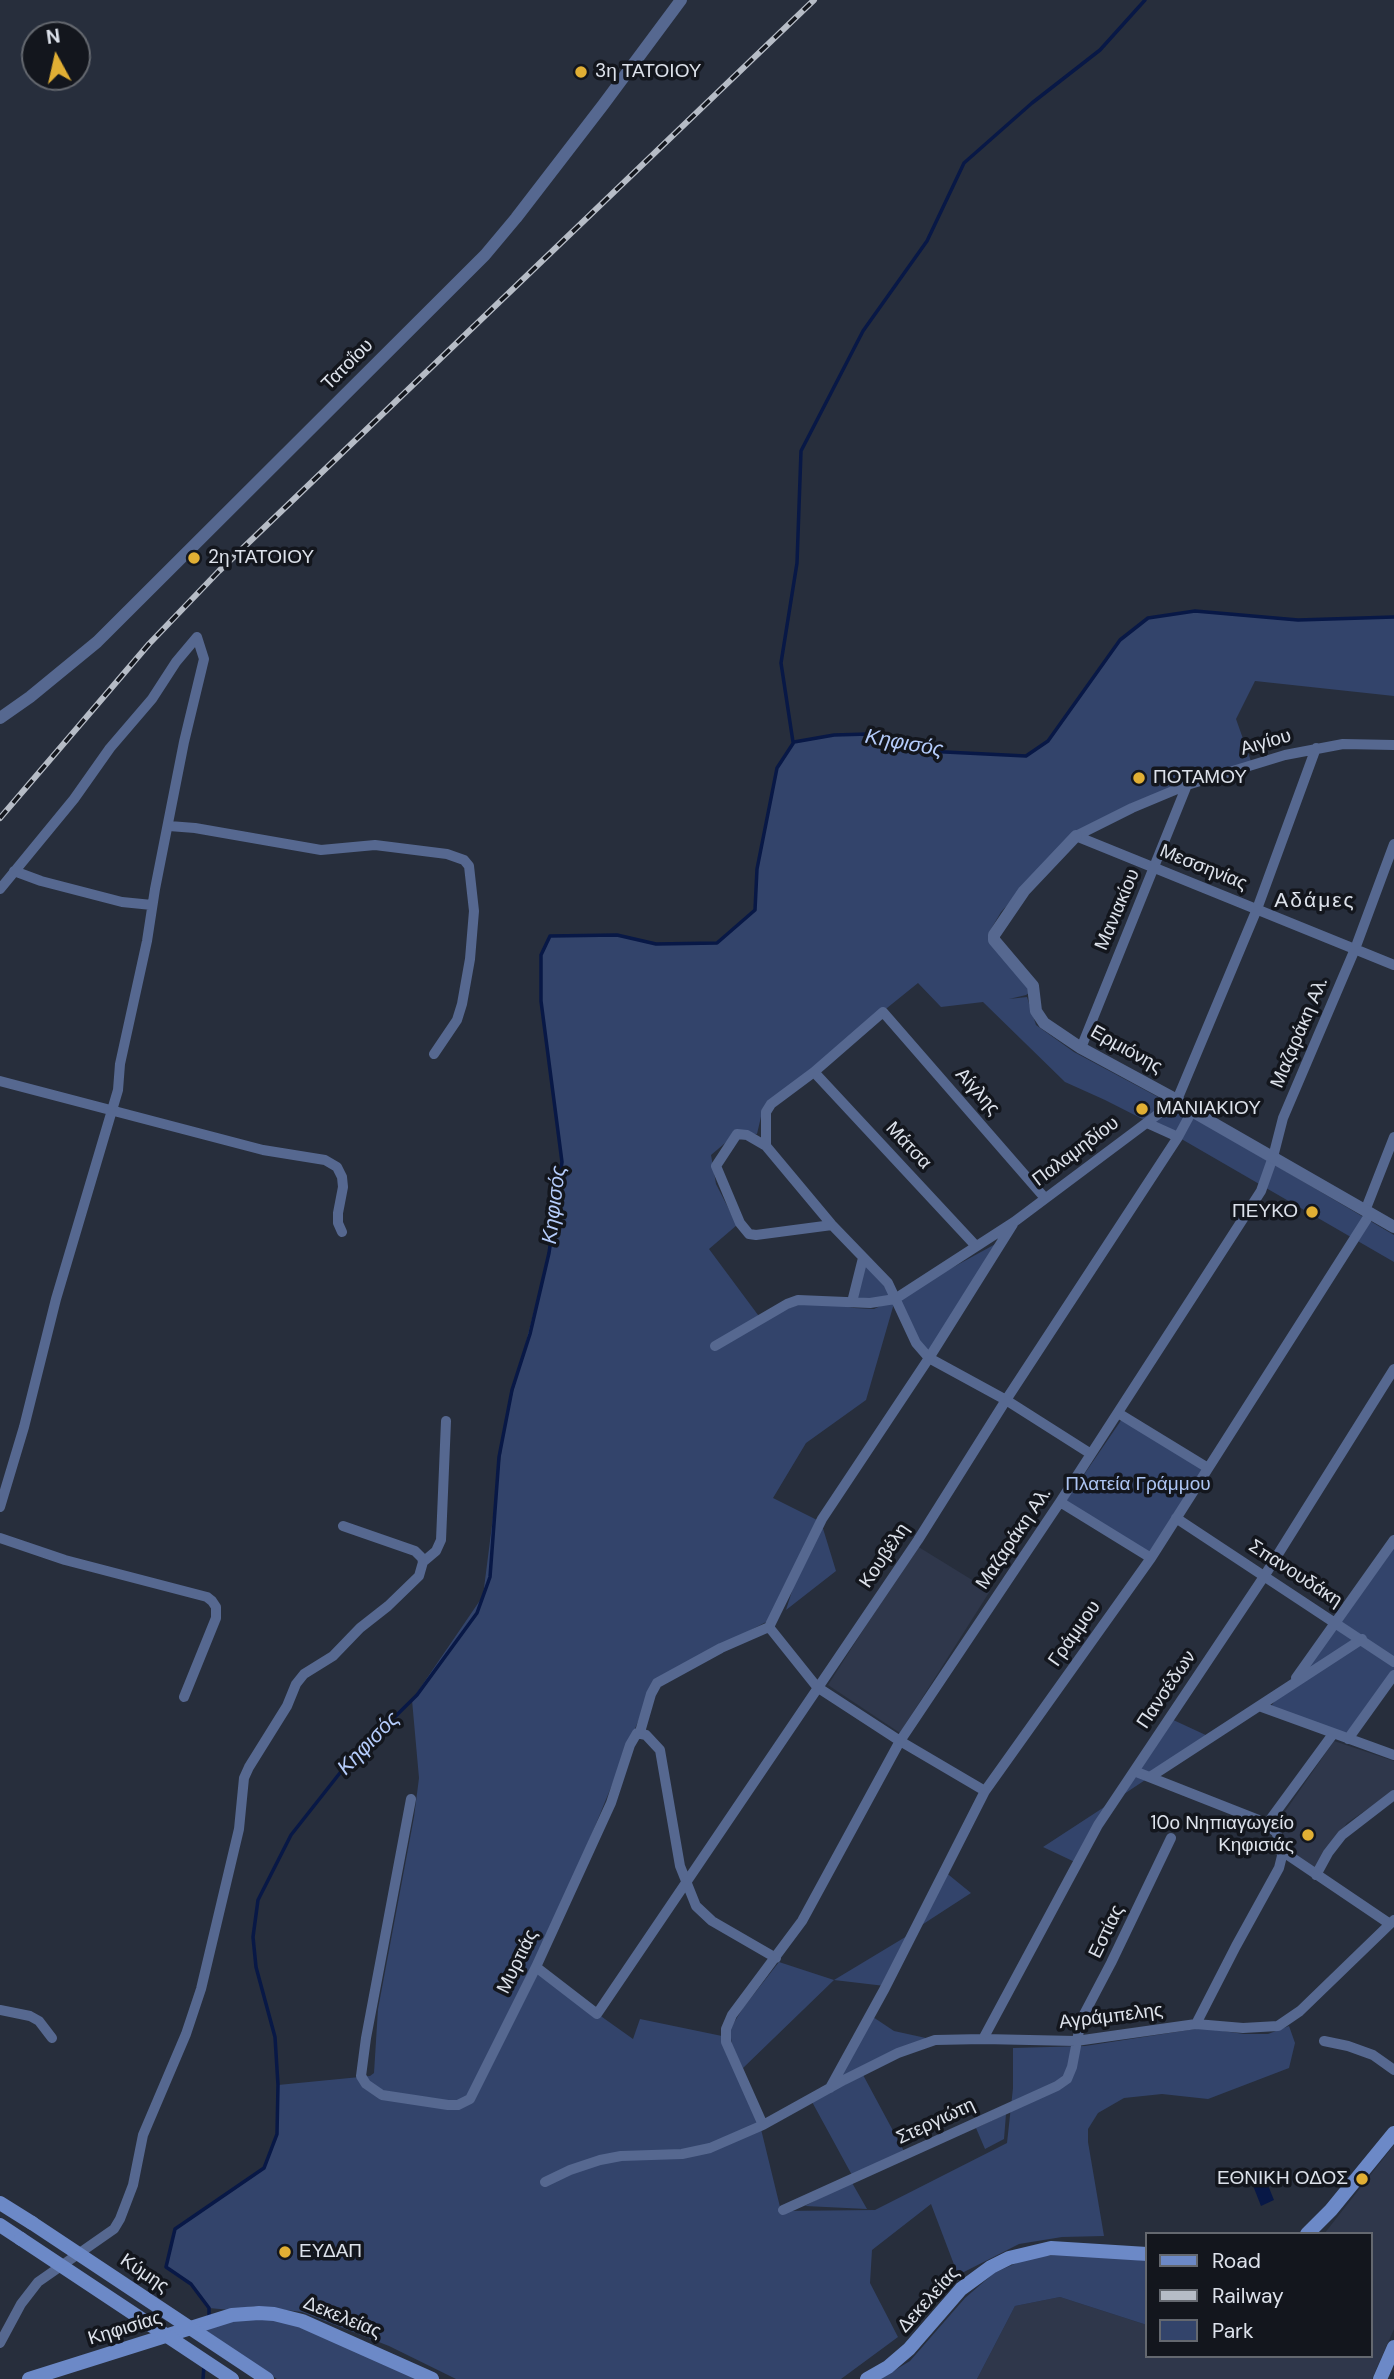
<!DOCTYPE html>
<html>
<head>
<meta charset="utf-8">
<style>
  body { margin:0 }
  #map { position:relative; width:1394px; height:2379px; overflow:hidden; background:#272e3c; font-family:"DM Sans",sans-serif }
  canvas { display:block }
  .legend { position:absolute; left:1145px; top:2232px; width:228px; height:126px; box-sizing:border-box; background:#13161d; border:2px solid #64686f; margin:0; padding:9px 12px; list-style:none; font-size:21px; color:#dde2eb }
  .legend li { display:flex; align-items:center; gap:14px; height:35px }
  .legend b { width:35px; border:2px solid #64686f }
  .north { position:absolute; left:21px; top:21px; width:70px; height:70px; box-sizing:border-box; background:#13161d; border:2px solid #64686f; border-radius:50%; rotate:352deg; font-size:19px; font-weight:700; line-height:28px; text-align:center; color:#dde2eb }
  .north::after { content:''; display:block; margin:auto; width:24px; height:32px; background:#e1af34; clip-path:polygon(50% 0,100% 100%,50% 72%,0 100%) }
</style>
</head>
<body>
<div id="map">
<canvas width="1394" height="2379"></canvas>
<ul class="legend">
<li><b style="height:9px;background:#6c89c7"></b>Road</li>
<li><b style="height:9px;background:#b6bcc6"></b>Railway</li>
<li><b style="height:19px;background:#33446b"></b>Park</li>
</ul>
<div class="north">N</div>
</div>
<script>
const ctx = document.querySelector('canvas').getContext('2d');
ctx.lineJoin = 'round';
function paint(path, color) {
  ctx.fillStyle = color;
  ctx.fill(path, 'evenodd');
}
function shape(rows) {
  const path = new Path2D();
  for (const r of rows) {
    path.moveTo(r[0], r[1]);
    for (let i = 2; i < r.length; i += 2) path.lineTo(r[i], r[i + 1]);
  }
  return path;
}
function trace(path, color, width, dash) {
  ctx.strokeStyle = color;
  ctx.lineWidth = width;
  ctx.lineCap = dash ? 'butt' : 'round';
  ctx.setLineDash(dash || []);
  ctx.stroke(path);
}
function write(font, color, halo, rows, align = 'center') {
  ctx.font = font + ' "DM Sans",sans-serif';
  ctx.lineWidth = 7;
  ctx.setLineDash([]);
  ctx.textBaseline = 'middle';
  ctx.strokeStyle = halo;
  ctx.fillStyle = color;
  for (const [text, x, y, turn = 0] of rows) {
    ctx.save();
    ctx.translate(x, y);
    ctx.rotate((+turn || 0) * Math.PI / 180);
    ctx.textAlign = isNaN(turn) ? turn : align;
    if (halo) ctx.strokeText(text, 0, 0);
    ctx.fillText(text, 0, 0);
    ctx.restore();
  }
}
const built = shape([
  [917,1546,990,1591,900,1733,828,1685],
  [1334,1741,1394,1761,1394,1791,1347,1823,1315,1869,1284,1846,1277,1823],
  [1394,2145,1394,2329,1372,2379,977,2379,1015,2306,1060,2297,1147,2325,1147,2356,1371,2356,1371,2234,1324,2234]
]);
const green = shape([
  [1195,611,1298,620,1394,617,1394,696,1255,681,1236,719,1252,764,1071,835,1001,912,988,934,1032,991,1026,995,1009,999,1027,997,1036,1025,1074,1052,1173,1105,1394,1235,1394,1262,1178,1137,1105,1100,1065,1082,983,1002,941,1007,918,983,763,1108,757,1134,737,1133,711,1155,716,1184,737,1225,709,1249,761,1319,811,1300,854,1308,874,1309,893,1300,854,1298,864,1260,895,1299,1001,1241,929,1358,895,1300,866,1400,806,1443,773,1498,821,1522,836,1571,786,1610,798,1572,768,1621,655,1680,536,1970,633,2039,640,2019,722,2036,760,2125,781,2211,875,2210,1007,2143,1013,2088,1013,2048,1085,2046,1202,2028,1244,2034,1268,2034,1289,2026,1295,2043,1289,2068,1208,2099,1162,2094,1124,2098,1098,2113,1088,2129,1088,2142,1104,2236,1062,2237,1019,2244,958,2275,931,2204,872,2250,870,2283,898,2337,841,2379,456,2379,389,2346,302,2312,254,2306,230,2310,209,2308,191,2284,166,2267,175,2229,264,2168,277,2134,278,2085,370,2076,374,2073,378,2009,414,1817,419,1778,412,1700,483,1596,505,1423,549,1253,562,1162,541,1001,541,955,550,936,617,935,656,944,717,943,755,910,757,869,777,768,794,742,834,735,869,734,925,751,1026,756,1048,741,1120,640,1148,618],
  [1122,1419,1208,1468,1151,1558,1066,1501],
  [1391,1545,1394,1547,1394,1679,1348,1739,1269,1709],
  [1169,1718,1210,1737,1115,1800,1077,1863,1043,1847,1115,1800],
  [944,1871,971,1893,914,1930],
  [912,1933,885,1986,834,1980,743,2068,732,2047,730,2029,743,2008,779,1962,834,1980],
  [870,2015,894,2031,935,2040,862,2073,905,2153,853,2177,811,2100,830,2089],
  [1006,2114,1004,2139,985,2149,976,2128],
  [851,2181,867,2209,805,2206],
  [1073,2253,1147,2261,1147,2325,1060,2297,1015,2306,977,2379,880,2379,910,2361,965,2298,994,2273,1028,2258],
  [233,2318,273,2318,328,2337,419,2379,277,2379,199,2326]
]);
const water = shape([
  [1263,2173,1274,2200,1261,2206,1250,2178]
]);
const stream = shape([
  [793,742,781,663,797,563,801,451,863,331,927,241,964,163,1032,103,1100,50,1145,0],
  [209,2317,209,2308,191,2284,166,2267,175,2229,264,2168,277,2134,278,2085,275,2037,256,1967,253,1937,258,1900,291,1835,347,1764,417,1695,477,1613,490,1577,499,1457,512,1390,530,1334,549,1253,562,1162,541,1001,541,955,550,936,617,935,656,944,717,943,755,910,757,869,777,768,794,742,834,735,869,734,925,751,1026,756,1048,741,1120,640,1148,618,1195,611,1298,620,1394,617],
  [203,2379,204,2366]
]);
const minor = shape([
  [169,826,195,828,321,850,375,845,447,854,464,860,469,866,474,911,470,959,462,1004,457,1020,434,1054],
  [1076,836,1394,965],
  [1076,836,1132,808,1187,785,1285,755,1343,744,1394,745],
  [14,871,41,881,122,902,152,905],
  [0,889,74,799,110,748,152,699,176,662,197,637,204,659,184,742,155,889,147,941,120,1064,118,1090,56,1299,24,1427,0,1507],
  [1081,1048,1187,785],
  [814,1072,975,1245],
  [0,1081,263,1150,325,1160,337,1167,342,1177,343,1187,338,1213,338,1223,342,1232],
  [1147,1123,1178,1137],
  [766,1146,832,1225,888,1283,916,1343,929,1358,1006,1400,1091,1454],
  [1365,1211,1394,1137],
  [832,1225,756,1235,749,1234,740,1223,716,1166,737,1134,747,1135,766,1146,766,1112,771,1104,814,1072,883,1012,1044,1197],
  [852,1302,863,1258],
  [715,1346,787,1304,798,1300,870,1303,895,1299,1014,1222,1177,1100,1257,909,1316,748],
  [1118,1413,1208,1468],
  [1060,1502,1151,1558],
  [1176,1518,1394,1662],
  [0,1538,65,1560,207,1597,212,1601,216,1607,216,1618,184,1697],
  [423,1562,436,1551,441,1540,446,1421],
  [1296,1678,1394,1540],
  [1259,1706,1394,1755],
  [640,1732,651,1694,657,1683,721,1648,769,1627],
  [1348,1739,1394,1675],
  [1134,1771,1261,1821,1276,1832,1280,1842,1282,1856,1279,1868,1236,1946,1196,2024],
  [1150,1777,1362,1639],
  [985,1791,900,1741,817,1687,769,1627,822,1519,929,1358,1013,1224],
  [411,1799,366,2038,361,2076,366,2084,382,2095,448,2105,458,2105,470,2099,536,1967,611,1803,630,1745,637,1733,646,1735,660,1750,680,1866,696,1906,712,1921,776,1958],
  [1267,1824,1333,1734],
  [1282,1851,1390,1924],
  [1316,1875,1328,1853,1342,1835,1394,1795],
  [536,1967,597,2014,918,1540,1006,1400,1178,1137,1192,1111],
  [0,2010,30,2016,39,2021,52,2038],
  [983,2039,1098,1825,1265,1575,1394,1369],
  [1324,2041,1348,2046,1373,2055,1394,2070],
  [830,2088,885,1988,985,1791,1151,1558,1370,1214],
  [763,2125,726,2042,726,2029,732,2015,802,1921,900,1741,1060,1502,1261,1191,1273,1157,1283,1118,1355,949,1394,844],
  [545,2182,570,2170,600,2160,621,2156,682,2154,710,2148,763,2125,844,2080,898,2053,935,2040,983,2039,1076,2041,1196,2024,1243,2028,1278,2026,1300,2011,1394,1920],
  [783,2210,1057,2086,1067,2079,1072,2067,1081,2020,1111,1963,1171,1838],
  [0,2343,21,2304,38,2282,114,2229,120,2219,133,2185,143,2135,186,2034,201,1989,239,1829,244,1778,249,1767,287,1706,296,1684,304,1674,333,1656,360,1628,388,1606,419,1576,423,1562,422,1558,415,1551,343,1526]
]);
const tertiary = shape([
  [0,718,30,697,97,642,485,255,516,218,603,105,681,0],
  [1076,836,1024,891,994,935,994,940,1033,986,1036,1011,1044,1023,1081,1048,1177,1100,1192,1111,1394,1227]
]);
const secondary = shape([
  [0,2203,32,2223],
  [0,2225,21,2239],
  [1307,2234,1331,2210,1394,2133],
  [29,2379,232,2315,259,2313,274,2314,302,2321,432,2379],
  [867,2379,888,2367,909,2349,961,2289,991,2267,1009,2258,1051,2248,1147,2254],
  [1380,2379,1394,2347]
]);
const rail = shape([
  [0,818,149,644,219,571,814,0]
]);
const secondaryBridge = shape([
  [32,2223,267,2379],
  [21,2239,232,2379]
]);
const markers = [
  [581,72,7,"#e1af34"],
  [194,558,7,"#e1af34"],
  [1139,778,7,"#e1af34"],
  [1142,1109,7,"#e1af34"],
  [1312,1212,7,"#e1af34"],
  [1308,1835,7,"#e1af34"],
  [1362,2179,7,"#e1af34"],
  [285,2252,7,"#e1af34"]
];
const poiNames = [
  ["3η ΤΑΤΟΙΟΥ",595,72],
  ["2η ΤΑΤΟΙΟΥ",208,558],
  ["ΠΟΤΑΜΟΥ",1153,778],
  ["ΜΑΝΙΑΚΙΟΥ",1156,1109],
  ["ΠΕΥΚΟ",1298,1212,"right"],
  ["10ο Νηπιαγωγείο",1294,1824,"right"],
  ["Κηφισιάς",1294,1846,"right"],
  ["ΕΘΝΙΚΗ ΟΔΟΣ",1348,2179,"right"],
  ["ΕΥΔΑΠ",299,2252]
];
const streetNames = [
  ["Τατοΐου",348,365,-45],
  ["Αιγίου",1266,743,-16],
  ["Μεσσηνίας",1203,868,22],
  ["Μανιακίου",1118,910,-67],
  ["Μαζαράκη Αλ.",1300,1033,-67],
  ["Ερμιόνης",1126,1050,29],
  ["Αίγλης",977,1092,48],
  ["Μάτσα",908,1146,47],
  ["Παλαμηδίου",1076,1152,-37],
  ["Μαζαράκη Αλ.",1014,1539,-56],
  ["Κουβέλη",885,1556,-56],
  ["Σπανουδάκη",1295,1574,33],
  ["Γράμμου",1075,1634,-55],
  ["Πανσέδων",1167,1690,-56],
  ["Εστίας",1107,1932,-64],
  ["Μυρτιάς",518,1962,-64],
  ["Αγράμπελης",1111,2017,-7],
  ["Στεργιώτη",936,2122,-25],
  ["Κύμης",144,2274,34],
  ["Δεκελείας",929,2300,-48],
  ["Δεκελείας",342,2318,22],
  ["Κηφισίας",125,2329,-17]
];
const parkNames = [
  ["Πλατεία Γράμμου",1138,1485]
];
const waterNames = [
  ["Κηφισός",904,744,10],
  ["Κηφισός",555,1205,-83],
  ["Κηφισός",369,1744,-46]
];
const neighbourhoodNames = [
  ["Αδάμες",1315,901]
];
paint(built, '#2f374b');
paint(green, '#33446b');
paint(water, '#081846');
trace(stream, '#081846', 3.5);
trace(minor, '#566890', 10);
trace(tertiary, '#566890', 12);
trace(secondary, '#6c89c7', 14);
trace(rail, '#b6bcc6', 6);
trace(rail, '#13161d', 3.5, [10]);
trace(secondaryBridge, '#6c89c7', 14);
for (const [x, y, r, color] of markers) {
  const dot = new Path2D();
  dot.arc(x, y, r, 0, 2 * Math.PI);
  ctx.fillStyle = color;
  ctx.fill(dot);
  trace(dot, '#13161d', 2.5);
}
write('19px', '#dde2eb', '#13161d', poiNames, 'left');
write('19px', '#dde2eb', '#13161d', streetNames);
write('19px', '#adc4f2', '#13161d', parkNames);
write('italic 21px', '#b5ccfb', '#13161d', waterNames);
ctx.letterSpacing = '2px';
write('21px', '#dde2eb', '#13161d', neighbourhoodNames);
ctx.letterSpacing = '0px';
</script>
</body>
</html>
